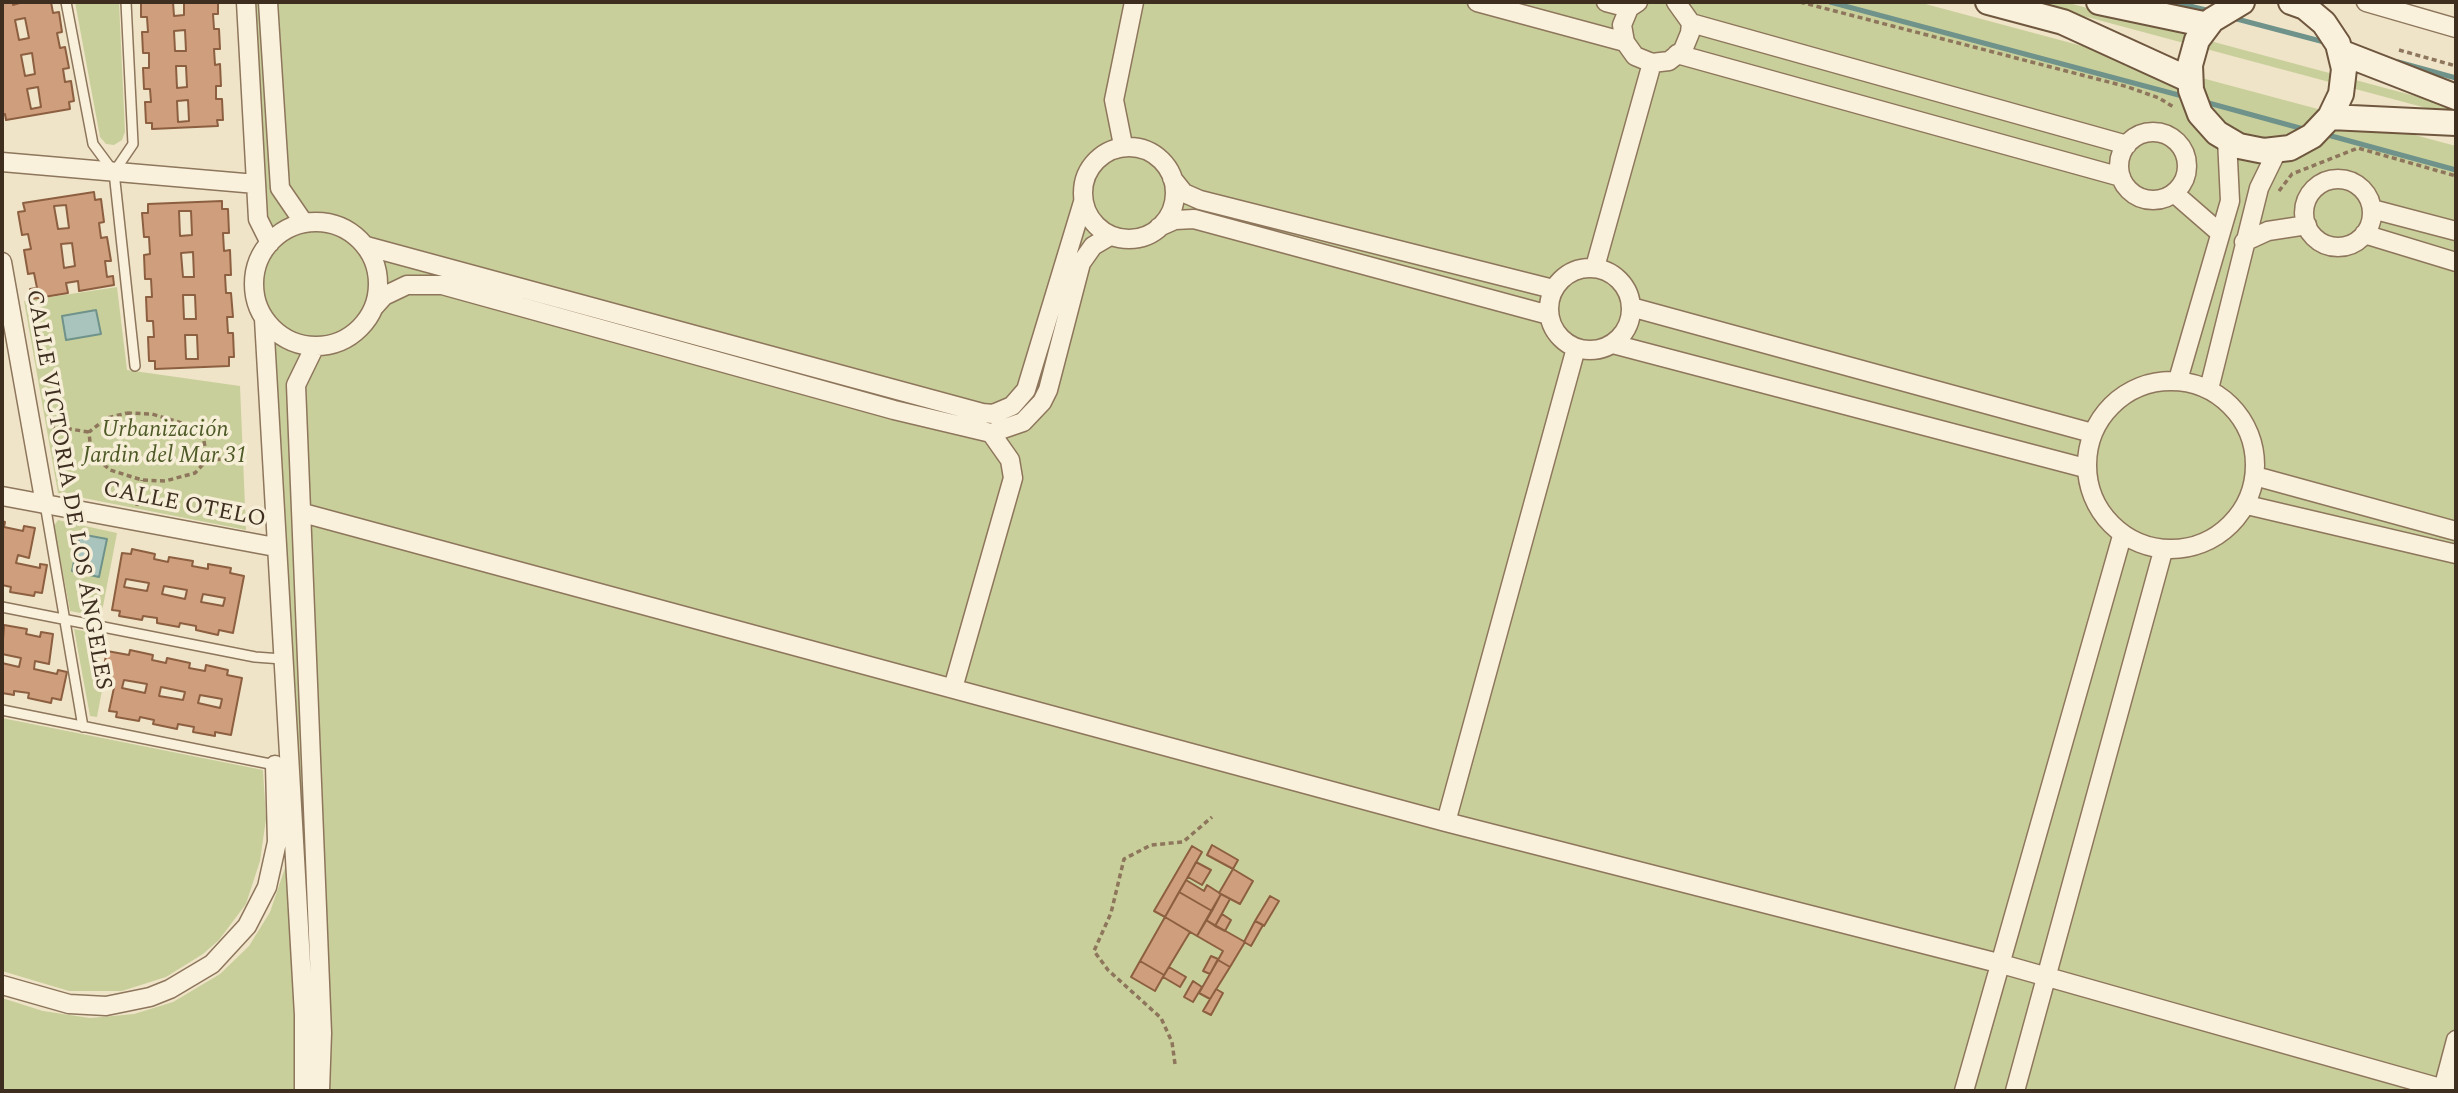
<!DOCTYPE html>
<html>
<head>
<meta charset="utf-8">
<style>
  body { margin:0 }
  #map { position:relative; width:2458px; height:1093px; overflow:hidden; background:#f0e4c8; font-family:Spectral,serif }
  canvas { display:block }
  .frame { position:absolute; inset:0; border:4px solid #3d2e20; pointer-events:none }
</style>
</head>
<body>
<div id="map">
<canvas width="2458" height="1093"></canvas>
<div class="frame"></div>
</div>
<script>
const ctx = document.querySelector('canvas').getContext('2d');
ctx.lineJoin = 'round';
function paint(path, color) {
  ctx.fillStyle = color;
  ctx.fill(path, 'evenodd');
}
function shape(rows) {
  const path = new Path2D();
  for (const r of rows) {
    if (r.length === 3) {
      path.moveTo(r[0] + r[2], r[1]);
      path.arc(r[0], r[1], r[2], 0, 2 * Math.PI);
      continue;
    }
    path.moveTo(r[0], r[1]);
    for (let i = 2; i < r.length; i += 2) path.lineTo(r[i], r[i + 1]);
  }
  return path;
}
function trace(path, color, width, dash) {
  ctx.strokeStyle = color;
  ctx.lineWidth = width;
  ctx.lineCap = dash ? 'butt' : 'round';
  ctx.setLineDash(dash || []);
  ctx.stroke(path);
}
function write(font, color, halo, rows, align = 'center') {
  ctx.font = font + ' Spectral,serif';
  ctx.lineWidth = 7;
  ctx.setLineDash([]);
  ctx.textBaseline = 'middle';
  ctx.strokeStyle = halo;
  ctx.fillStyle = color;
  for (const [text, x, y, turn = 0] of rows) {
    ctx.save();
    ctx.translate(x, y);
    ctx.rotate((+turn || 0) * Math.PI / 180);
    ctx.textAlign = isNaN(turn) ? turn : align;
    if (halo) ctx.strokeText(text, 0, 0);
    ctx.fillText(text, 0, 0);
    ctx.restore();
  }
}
const green = shape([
  [75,2,119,2,125,132,122,140,114,145,106,144,100,137],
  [250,2,1918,2,2456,146,2456,1091,2,1091,2,998,43,1011,90,1018,134,1014,173,1002,220,974,249,946,270,912,285,868,288,845,282,659],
  [2031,2,2065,2,2456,107,2456,116],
  [117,287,127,370,240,386,246,530,58,493,24,301],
  [58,520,117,533,101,617,70,611,54,526],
  [74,629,104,635,95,682,103,685,97,717,90,716],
  [2,718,263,770,266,819,260,861,246,904,219,940,203,954,166,977,122,991,69,991,2,971]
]);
const water = shape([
  [96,310,101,334,66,340,62,316,96,310],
  [80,534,107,539,99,577,72,571,80,534]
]);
const stream = shape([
  [1830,2,2186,97],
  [2174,2,2210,11],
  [2233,18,2328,43],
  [2398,62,2456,78],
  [2205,102,2307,130],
  [2324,134,2456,170]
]);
const building = shape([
  [2,2,12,2,13,5,23,2,51,2,53,13,59,12,62,32,57,33,60,48,65,47,69,68,63,69,65,82,71,81,74,101,69,102,70,109,6,120,5,114,2,115,2,2],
  [25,18,29,38,19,40,15,20,25,18],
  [32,53,35,74,25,76,21,55,32,53],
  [38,87,41,107,31,109,27,89,38,87],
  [141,2,173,2,174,16,184,15,184,2,218,2,218,14,213,14,214,29,219,29,220,49,214,49,215,65,220,64,221,86,216,86,216,99,222,99,223,120,217,120,218,126,152,129,152,123,146,123,145,102,151,102,150,89,144,89,143,68,149,68,149,53,143,53,142,32,148,32,147,17,141,17,141,2],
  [185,30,186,51,175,51,174,31,185,30],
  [176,66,186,66,187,87,177,88,176,66],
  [188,100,189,121,178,122,177,101,188,100],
  [94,192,95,200,101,199,104,222,99,223,101,238,107,237,111,261,105,261,107,277,113,276,114,285,79,291,78,281,66,283,68,293,32,299,30,289,37,288,34,273,28,274,24,250,31,249,28,234,22,235,18,212,25,211,23,203,94,192],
  [66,205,69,228,58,229,54,206,66,205],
  [72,243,75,266,64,268,61,244,72,243],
  [222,201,222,209,228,209,229,233,223,233,224,251,230,250,231,275,225,275,226,293,231,293,233,317,227,317,228,333,233,333,234,357,229,357,229,366,155,369,155,361,149,361,148,337,154,337,153,321,147,321,146,297,152,297,151,279,145,279,144,255,150,254,149,237,144,237,142,213,148,213,148,204,222,201],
  [179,211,191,211,192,235,180,236,179,211],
  [193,252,194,277,183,277,181,253,193,252],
  [183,295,195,295,196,319,184,319,183,295],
  [185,335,197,335,198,359,186,359,185,335],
  [2,521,5,522,4,527,23,531,24,526,35,528,29,558,18,555,16,563,40,568,40,564,47,565,42,593,35,592,34,596,10,592,11,587,2,585,2,521],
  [132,549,155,554,154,559,168,562,169,557,193,561,192,566,208,569,208,564,231,568,230,573,244,576,233,633,219,630,218,635,196,630,196,626,180,623,179,627,157,623,157,618,143,616,142,620,119,616,120,611,112,610,122,553,131,554,132,549],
  [126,579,149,583,147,591,124,587,126,579],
  [164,586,187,590,185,599,162,594,164,586],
  [203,594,225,598,223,606,201,602,203,594],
  [4,625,27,629,26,634,40,637,41,632,53,634,49,664,35,661,34,669,57,674,58,670,67,672,61,700,52,698,51,703,28,698,29,693,14,691,14,695,2,693,2,663,19,667,21,658,2,654,4,625],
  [130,650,153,655,152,660,166,663,167,658,190,663,189,668,205,671,206,665,228,670,227,675,242,678,231,735,215,732,215,736,193,732,194,727,178,724,177,729,153,724,154,720,140,717,139,721,116,717,117,712,109,711,115,683,101,680,107,651,129,655,130,650],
  [124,680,147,684,145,693,122,688,124,680],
  [161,687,185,692,183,700,159,696,161,687],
  [200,695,222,699,220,708,198,703,200,695],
  [1212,845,1238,860,1233,869,1207,855,1212,845],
  [1192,846,1202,852,1165,917,1154,911,1192,846],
  [1196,862,1211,870,1202,885,1188,877,1196,862],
  [1233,869,1253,881,1240,904,1219,893,1233,869],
  [1186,880,1204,891,1207,885,1221,894,1212,911,1179,892,1186,880],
  [1179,892,1212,911,1197,936,1165,917,1179,892],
  [1221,894,1230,899,1215,926,1206,920,1221,894],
  [1270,896,1279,901,1264,926,1255,921,1270,896],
  [1222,914,1231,920,1225,931,1215,926,1222,914],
  [1165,917,1190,932,1164,975,1140,961,1165,917],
  [1206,920,1245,942,1230,967,1218,960,1223,951,1197,936,1206,920],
  [1255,921,1263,925,1251,946,1244,942,1255,921],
  [1211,956,1218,959,1210,974,1203,971,1211,956],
  [1218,960,1230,967,1210,999,1199,993,1218,960],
  [1140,961,1164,975,1155,991,1131,977,1140,961],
  [1169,967,1186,977,1180,987,1163,977,1169,967],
  [1193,981,1202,987,1193,1002,1184,997,1193,981],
  [1216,989,1223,993,1211,1015,1203,1011,1216,989]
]);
const path = shape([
  [1800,2,2128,87,2159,98,2175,108],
  [2399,50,2456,66],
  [2279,191,2292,174,2358,148,2456,176],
  [127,413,152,414,185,424,204,441,207,460,195,473,165,481,142,480,110,470,91,453,89,432,107,418,127,413],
  [50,426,89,432],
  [207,460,246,458],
  [137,506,142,480],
  [1175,1064,1172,1042,1161,1018,1108,970,1094,951,1111,913,1124,859,1151,845,1183,842,1212,817]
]);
const service = shape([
  [66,2,93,144,113,171],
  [126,2,133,144,114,172,135,366],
  [45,504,83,727],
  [2,607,255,657,282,659],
  [2,710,275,765]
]);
const minor = shape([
  [246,2,258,219,270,243],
  [268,2,280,188,304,223],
  [1477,2,1625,42],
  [1606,2,1629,8],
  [1638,2,1629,8,1622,25,1625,42,1635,56,1652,63,1669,61,1683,50,1690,33,1691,23,1676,2],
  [2366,2,2456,28],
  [1691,23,2127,145],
  [1677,54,2121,177],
  [2153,166,34],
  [1123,145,1114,100,1134,2],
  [1129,193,46],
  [2,162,256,184],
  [1172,178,1184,193,1200,200,1553,289],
  [2338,213,34],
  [2174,193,2220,233],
  [2372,209,2456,231],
  [316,284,62],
  [1159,227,1175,220,1194,219,1549,315],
  [2364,234,2456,262],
  [2244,242,2268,231,2307,225],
  [366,246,982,413,993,414,1012,406,1026,390,1083,202],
  [2,262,45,504],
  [1595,267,1652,63],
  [1590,309,41],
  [375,306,384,296,407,285,442,285,894,410,991,433,1023,422,1042,402,1048,390,1081,263,1093,246,1110,236],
  [1631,307,2092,433],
  [264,319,304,1015,304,1091],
  [1613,344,2085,468],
  [315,346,296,385,322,1033,320,1091],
  [2178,380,2230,201,2227,139],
  [2171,465,84],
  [2209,389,2259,188,2278,149],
  [2255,476,2456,531],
  [2,496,275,547],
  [2247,505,2456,554],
  [303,513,1446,822,1998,963,2451,1091],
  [953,688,1013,478,1010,460,991,433],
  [1446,822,1576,348],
  [2,985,69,1004,106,1006,150,997,170,989,212,964,247,926,267,887,277,842,275,765],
  [2443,1089,2456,1040],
  [1964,1091,2122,536],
  [2015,1091,2163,551]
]);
const secondary = shape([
  [1988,2,2063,22,2190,80],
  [2099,2,2208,25],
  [2242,2,2212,20,2197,40,2190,65,2191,90,2200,114,2217,133,2239,146,2264,151,2290,148,2312,136,2330,117,2341,94,2344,69,2338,44,2324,23,2305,7,2291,2],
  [2340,52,2456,97],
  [2330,117,2456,123]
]);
const parkNames = [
  ["Urbanización",165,431],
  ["Jardin del Mar 31",165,457]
];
const streetNames = [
  ["CALLE VICTORIA DE LOS ÁNGELES",67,490,80],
  ["CALLE OTELO",184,506,11]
];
paint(green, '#c9cf9b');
paint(water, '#a9c4bc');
trace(water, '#6f938a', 2);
trace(stream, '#6f938a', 5);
paint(building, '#cf9f7d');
trace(building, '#8d5f41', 2);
trace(service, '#8d765c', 12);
trace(minor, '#8d765c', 21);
trace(secondary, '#6f573f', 28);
trace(path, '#8d765c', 3.5, [5, 3.5]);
trace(service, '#faf1dc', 9);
trace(minor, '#faf1dc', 18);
trace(secondary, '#faf1dc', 24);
write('italic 23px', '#4d5a26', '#f7eed8', parkNames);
write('23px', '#3d2e20', '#f7eed8', streetNames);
</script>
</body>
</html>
